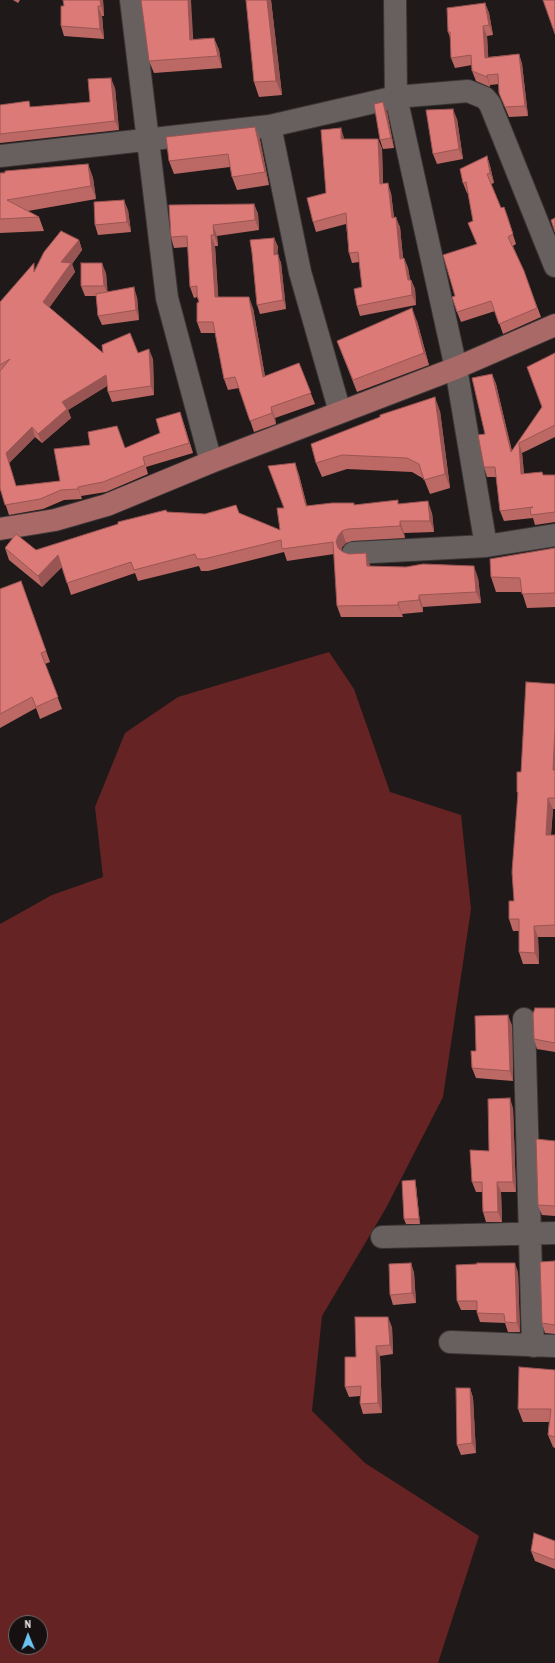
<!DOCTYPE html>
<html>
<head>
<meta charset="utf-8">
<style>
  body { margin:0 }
  #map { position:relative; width:555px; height:1663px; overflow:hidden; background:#201919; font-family:"Archivo Narrow",sans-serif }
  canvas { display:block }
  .north { position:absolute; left:8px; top:1615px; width:40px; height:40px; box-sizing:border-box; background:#161010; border:1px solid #6b6666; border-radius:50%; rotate:359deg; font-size:11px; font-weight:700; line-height:16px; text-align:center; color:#ebe6e6 }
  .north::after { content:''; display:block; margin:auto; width:14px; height:18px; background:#6ac3f1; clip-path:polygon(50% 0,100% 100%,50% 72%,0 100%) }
</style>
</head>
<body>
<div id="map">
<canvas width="555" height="1663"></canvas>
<div class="north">N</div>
</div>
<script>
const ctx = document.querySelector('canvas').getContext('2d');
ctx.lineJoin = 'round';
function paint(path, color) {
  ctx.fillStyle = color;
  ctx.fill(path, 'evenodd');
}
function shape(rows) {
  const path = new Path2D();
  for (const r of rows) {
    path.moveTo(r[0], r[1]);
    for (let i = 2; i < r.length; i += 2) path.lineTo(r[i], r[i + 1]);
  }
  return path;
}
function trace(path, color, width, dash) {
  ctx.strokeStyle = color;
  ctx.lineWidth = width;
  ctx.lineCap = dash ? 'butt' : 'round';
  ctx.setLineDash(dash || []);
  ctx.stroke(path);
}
const green = shape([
  [329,652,354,689,390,792,461,815,471,909,443,1097,386,1208,322,1316,312,1411,365,1463,479,1536,438,1663,0,1663,0,924,52,895,103,877,95,807,125,733,178,697],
  [16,1623,40,1623,40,1647,16,1647]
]);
const minor = shape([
  [131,0,167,298,211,462],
  [395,0,396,97,456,368,486,546],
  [270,126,300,272,340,412],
  [0,156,270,126,396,97,468,91,485,98,490,104,555,266],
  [353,553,486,546,555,535],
  [524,1019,533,1346],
  [382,1237,555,1233],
  [450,1342,555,1346]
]);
const major = shape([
  [0,529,55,520,107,505,211,462,456,368,555,325]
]);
const wall = shape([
  [13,0,20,0,18,3],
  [103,0,104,16,102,16,104,39,64,36,61,26,64,6],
  [271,0,282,95,259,97,254,82],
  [485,3,489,13,493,35,487,36,488,57,519,54,522,64,528,116,509,117,499,93,499,84,490,85,490,87,476,81,472,71,472,65,455,68,451,58,451,40,448,32],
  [214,38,219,50,222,68,154,73,149,61,194,39],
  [115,88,119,130,0,143,0,105,31,107,90,102],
  [387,112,394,148,383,149,380,140],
  [457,119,463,159,437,164,433,154],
  [255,127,260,140,269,185,237,190,232,177,230,167,174,174,169,161],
  [344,138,344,139,382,148,383,184,391,193,394,217,400,227,403,258,404,258,408,268,410,280,411,280,415,289,416,305,360,316,357,306,362,287,359,262,352,263,349,253,346,224,316,232,313,222,326,193],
  [487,156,490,166,494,183,491,184,501,208,504,207,516,244,513,246,524,271,541,317,503,334,495,311,461,322,457,312,455,296,477,245,468,223,473,221,468,193,467,193,463,183],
  [88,164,93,178,96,199,28,211,39,217,44,231,0,233,0,173],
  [254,204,258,214,259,230,217,236,218,246,215,246,218,297,253,308,265,376,299,363,315,404,275,418,276,424,254,432,239,388,228,390,224,379,215,333,201,333,197,322,199,302,197,297,194,298,190,287,188,247,174,248,171,237],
  [128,210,131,232,98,235,95,225],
  [274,238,278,247,277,254,281,263,286,309,260,314,257,305],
  [79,240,82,250,72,264,75,272,49,308,103,353,138,353,153,359,154,395,112,402,108,392,107,386,68,410,71,418,42,443,35,437,9,463,16,486,60,481,125,448,160,433,180,412,193,453,146,467,148,474,106,492,81,496,82,499,64,500,43,509,9,515,1,491,0,490,0,302,36,269],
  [106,273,107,292,137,297,139,320,102,325,98,316,96,296,85,296,81,286],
  [417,321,429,365,357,392,337,341],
  [555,353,555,437,522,453,524,474,543,475,555,475,555,522,535,525,533,518,504,521,500,511,496,477,487,477,484,467,485,434,492,374,496,384,512,451,542,407],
  [440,411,450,488,430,494,424,479,412,472,347,469,322,477,316,463],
  [295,463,299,475,307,506,354,503,354,505,399,504,432,513,434,532,404,533,405,538,352,541,346,543,342,547,341,551,343,552,370,565,370,566,478,578,481,603,423,607,423,612,402,614,403,617,341,617,337,606,334,554,287,561,284,552,208,571,201,571,199,566,138,581,135,573,71,595,62,567,42,587,9,560,5,548,36,550,167,512,205,514,239,513,280,530,284,508],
  [555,548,555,607,527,608,522,592,496,592,491,577],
  [21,581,50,662,45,664,62,709,40,719,36,708,0,728,0,589],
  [555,684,555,809,553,809,551,835,555,835,555,937,538,937,539,964,523,964,519,952,519,931,513,931,509,919,514,901,518,795,517,792,521,772],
  [555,1008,555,1052,537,1049,534,1039],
  [512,1025,513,1081,476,1078,472,1068],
  [513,1108,516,1192,501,1192,502,1222,486,1222,483,1212,482,1192,476,1192,472,1182,489,1151],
  [555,1141,555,1216,542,1215,538,1205],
  [415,1180,416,1186,420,1224,406,1224,404,1219],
  [555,1261,555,1334,545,1333,542,1323],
  [411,1263,414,1273,416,1303,393,1305,390,1295],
  [518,1272,520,1332,508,1332,505,1323,480,1322,477,1313,477,1310,461,1310,457,1301],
  [392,1327,393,1354,380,1356,382,1413,363,1414,360,1404,360,1396,349,1397,345,1387,356,1357],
  [555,1370,555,1448,553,1447,548,1435,549,1422,523,1422,518,1409],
  [470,1388,473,1398,476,1453,461,1455,457,1445],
  [555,1541,555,1569,535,1561,531,1551]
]);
const shadedWall = shape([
  [100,0,103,0,104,16,101,6],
  [188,0,191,0,194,52,190,40],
  [267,0,271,0,282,95,276,81],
  [485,3,489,13,493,35,489,25],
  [98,6,102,16,104,39,100,29],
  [483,26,487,36,489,68,485,58],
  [214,38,219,50,222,68,218,56],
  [519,54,522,64,528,116,525,106],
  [487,75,490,85,490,87,487,77],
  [111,78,115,88,119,130,115,121],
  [383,102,387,112,394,148,391,138],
  [453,109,457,119,463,159,459,149],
  [255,127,260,140,269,185,265,172],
  [341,128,344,138,344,149,341,139],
  [378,139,382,148,383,194,380,184],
  [487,156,490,166,494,183,490,173],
  [88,164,93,178,96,199,91,186],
  [388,183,391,193,395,228,392,218],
  [124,200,128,210,131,232,127,222],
  [254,204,258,214,259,230,255,220],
  [504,207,508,217,516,244,513,234],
  [396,217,400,227,404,269,400,259],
  [213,225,217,236,218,246,214,235],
  [211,235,215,246,219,308,215,297],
  [274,238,278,247,277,264,274,255],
  [79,240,82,250,72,264,75,272,46,312,43,302,61,262],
  [278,254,281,263,286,309,283,300],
  [404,258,408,268,412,289,411,280,415,289,416,305,412,295,408,280],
  [102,263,106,273,108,295,104,286],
  [134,287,137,297,139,320,136,310],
  [249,297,253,308,267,388,263,377],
  [412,308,417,321,429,365,424,353],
  [149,349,153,359,154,395,151,386],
  [492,374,496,384,514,462,511,452],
  [106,375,110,384,68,410,71,418,42,443,38,434,62,402],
  [435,397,440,411,450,488,445,474],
  [271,407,275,418,276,424,272,413],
  [180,412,183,421,193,453,189,443],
  [32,427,35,437,9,463,19,496,6,453],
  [519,443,522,453,525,484,521,474],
  [295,463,299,475,310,518,306,506],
  [78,487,82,499,78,489],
  [428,501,432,513,434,532,430,521],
  [400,521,404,533,405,538,400,526],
  [342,531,346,543,342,547,341,553,336,542,338,536],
  [366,553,370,565,371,578,367,566],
  [58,555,62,566,42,587,38,576],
  [474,566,478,578,481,603,476,592],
  [419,595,423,607,423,612,419,600],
  [398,602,403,617,398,605],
  [555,727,555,775,553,770],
  [548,798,553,809,550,846,546,835],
  [534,926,538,937,539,964,535,953],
  [508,1015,512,1025,513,1081,510,1071],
  [510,1098,513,1108,516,1192,513,1182],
  [415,1180,416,1186,420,1224,419,1219],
  [497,1182,501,1192,502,1222,498,1212],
  [411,1263,414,1273,416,1303,412,1293],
  [515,1263,518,1272,520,1332,517,1323],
  [388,1317,392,1327,393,1354,390,1345],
  [376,1346,380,1356,382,1413,378,1403],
  [470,1388,473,1398,476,1453,472,1443]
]);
const building = shape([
  [63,0,100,0,101,6,98,6,100,29,61,26,61,6,64,6,63,0],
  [141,0,188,0,190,40,214,38,218,56,149,61,141,0],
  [246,0,267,0,276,81,254,82,246,0],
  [543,0,555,0,555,34,543,0],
  [485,3,489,25,483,26,485,58,519,54,525,106,505,107,499,93,498,74,487,75,487,77,472,71,471,55,451,58,450,32,448,32,447,8,485,3],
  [111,78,115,121,0,134,0,105,29,101,30,107,90,102,88,79,111,78],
  [383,102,391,138,380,140,374,104,383,102],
  [453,109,459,149,433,154,426,110,453,109],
  [255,127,265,172,232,177,228,154,169,161,166,137,255,127],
  [341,128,341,139,378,139,380,184,388,183,392,218,396,217,400,259,404,258,408,280,411,280,412,295,357,306,354,289,362,287,358,252,349,253,346,213,313,222,307,198,326,193,321,130,341,128],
  [487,156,490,173,487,174,501,208,504,207,513,234,508,237,524,271,537,308,499,324,491,301,457,312,452,297,455,296,443,255,477,244,468,223,473,221,466,182,463,183,460,169,487,156],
  [88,164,91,186,7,200,39,217,0,219,0,173,5,173,5,171,88,164],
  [124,200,127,222,95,225,94,202,124,200],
  [254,204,255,220,213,225,214,235,211,235,215,297,249,297,263,377,299,363,311,393,271,407,272,413,250,421,235,377,224,379,213,322,197,322,197,303,199,302,197,295,197,286,190,287,187,236,171,237,169,205,254,204],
  [555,218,555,232,551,220,555,218],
  [61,231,79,240,61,262,71,263,43,302,103,353,102,345,130,333,138,353,149,349,151,386,108,392,106,375,62,402,67,409,38,434,32,427,6,453,16,486,60,481,54,449,90,445,88,432,117,426,125,448,160,433,156,419,180,412,189,443,143,457,145,465,103,482,78,487,78,489,61,490,40,499,5,505,0,488,0,371,10,359,0,365,0,302,34,263,34,272,44,252,61,231],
  [274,238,274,255,278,254,283,300,257,305,252,253,250,240,274,238],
  [81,263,102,263,104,286,81,286,81,263],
  [134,287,136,310,98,316,96,294,134,287],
  [412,308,424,353,353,380,337,341,412,308],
  [555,353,555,425,519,443,521,474,542,472,543,475,555,475,555,512,531,515,530,509,533,507,500,511,495,467,484,467,478,435,485,434,472,378,492,374,511,452,542,407,527,367,555,353],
  [435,397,445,474,424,480,419,464,407,458,342,455,316,463,311,444,380,417,380,415,435,397],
  [295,463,306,506,332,503,354,503,354,505,398,500,398,504,428,501,430,521,400,521,400,526,348,529,342,531,338,536,336,542,338,548,343,552,349,554,366,553,367,566,406,567,423,564,474,566,476,592,419,595,419,600,398,602,398,605,337,606,333,542,282,549,281,540,204,559,197,559,195,554,134,570,131,562,67,583,58,555,38,576,5,548,16,534,36,550,118,524,118,522,166,510,167,512,205,514,236,505,239,513,280,530,277,508,284,508,268,466,295,463],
  [555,548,555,593,522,594,520,578,491,577,490,559,555,548],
  [21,581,46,651,41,653,58,697,36,707,32,697,0,714,0,589,21,581],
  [526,682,555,684,555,727,553,770,555,770,555,798,548,798,546,835,555,835,555,925,534,926,535,953,519,952,519,919,509,919,509,901,514,901,512,872,518,792,517,792,517,772,521,772,526,682],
  [535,1008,555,1008,555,1043,534,1039,533,1014,535,1008],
  [508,1015,510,1071,472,1068,471,1051,476,1051,475,1016,508,1015],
  [510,1098,513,1182,497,1182,498,1212,483,1212,482,1182,472,1182,470,1150,489,1151,488,1099,510,1098],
  [536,1139,555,1141,555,1206,538,1205,536,1139],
  [415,1180,419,1219,404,1219,402,1181,415,1180],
  [555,1261,555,1325,542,1323,540,1262,555,1261],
  [411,1263,412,1293,390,1295,389,1264,411,1263],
  [477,1263,515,1263,517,1323,505,1322,504,1314,477,1313,477,1301,457,1301,456,1265,477,1264,477,1263],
  [355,1317,388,1317,390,1345,376,1346,378,1403,360,1404,361,1386,345,1387,345,1357,356,1357,355,1317],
  [519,1367,555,1370,555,1437,548,1435,551,1409,518,1409,519,1367],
  [456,1388,470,1388,472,1443,457,1445,456,1388],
  [534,1533,555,1541,555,1557,554,1560,531,1551,534,1533]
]);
paint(green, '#662323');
trace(minor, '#3b3636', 24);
trace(major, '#3b3636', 24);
trace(minor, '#68605f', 22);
trace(major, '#a96967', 22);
paint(wall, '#bc6965');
paint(shadedWall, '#995553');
paint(building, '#db7a76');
trace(building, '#995553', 1);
</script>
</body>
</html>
